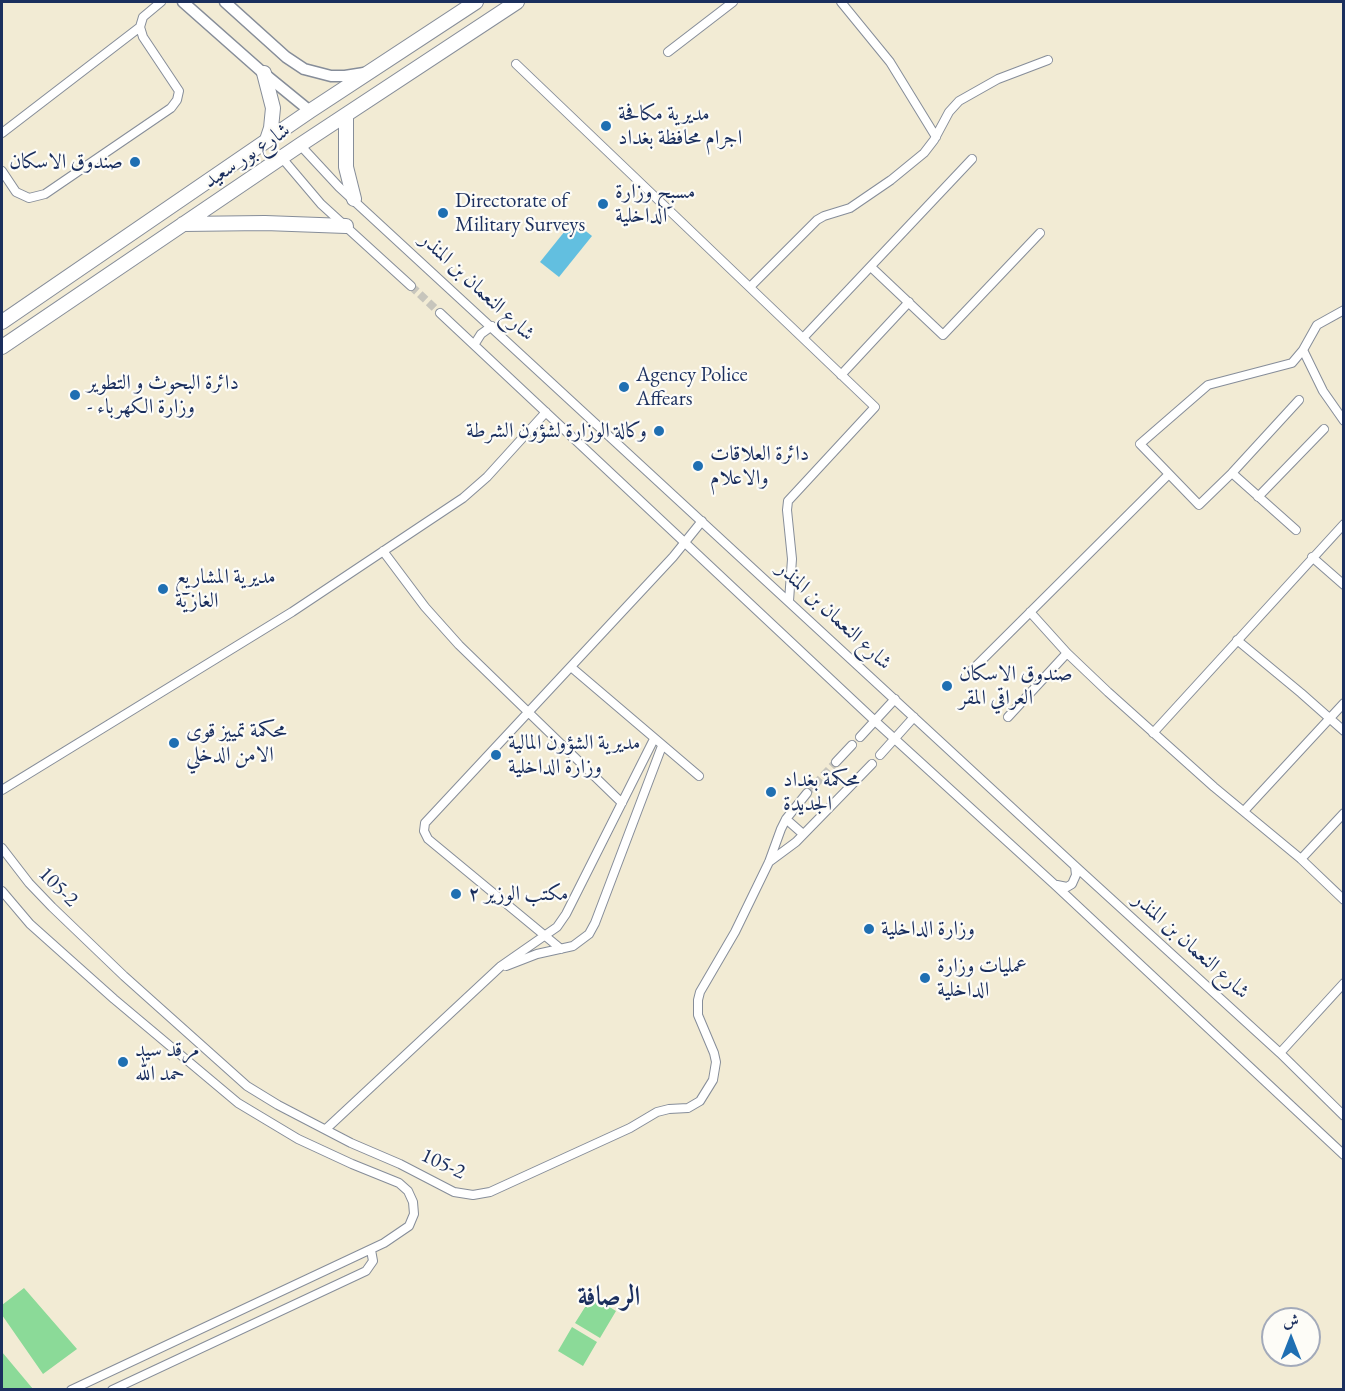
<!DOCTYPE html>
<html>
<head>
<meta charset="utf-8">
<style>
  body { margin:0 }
  #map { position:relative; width:1345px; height:1391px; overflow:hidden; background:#f2ebd4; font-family:"EB Garamond",Amiri,serif }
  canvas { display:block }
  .frame { position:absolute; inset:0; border:3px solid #1b2f5e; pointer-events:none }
  .north { position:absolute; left:1261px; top:1307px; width:60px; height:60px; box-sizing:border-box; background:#fdfcf7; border:2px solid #a3aaba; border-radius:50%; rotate:0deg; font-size:16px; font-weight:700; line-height:24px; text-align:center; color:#1b2f5e }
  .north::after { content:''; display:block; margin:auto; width:21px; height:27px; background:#1f6fb2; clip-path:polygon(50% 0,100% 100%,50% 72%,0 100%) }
</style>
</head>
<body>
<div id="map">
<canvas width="1345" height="1391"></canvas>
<div class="frame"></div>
<div class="north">ش</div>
</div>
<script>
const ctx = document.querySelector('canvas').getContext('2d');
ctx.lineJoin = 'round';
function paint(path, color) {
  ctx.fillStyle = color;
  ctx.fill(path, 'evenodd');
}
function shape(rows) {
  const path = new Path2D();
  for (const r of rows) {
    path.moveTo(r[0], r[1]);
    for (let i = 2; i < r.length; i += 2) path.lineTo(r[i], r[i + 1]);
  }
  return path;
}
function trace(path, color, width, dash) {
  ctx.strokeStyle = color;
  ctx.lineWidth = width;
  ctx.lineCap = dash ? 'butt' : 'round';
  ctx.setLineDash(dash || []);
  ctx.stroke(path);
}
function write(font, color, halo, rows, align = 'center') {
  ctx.font = font + ' "EB Garamond",Amiri,serif';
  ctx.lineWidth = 4.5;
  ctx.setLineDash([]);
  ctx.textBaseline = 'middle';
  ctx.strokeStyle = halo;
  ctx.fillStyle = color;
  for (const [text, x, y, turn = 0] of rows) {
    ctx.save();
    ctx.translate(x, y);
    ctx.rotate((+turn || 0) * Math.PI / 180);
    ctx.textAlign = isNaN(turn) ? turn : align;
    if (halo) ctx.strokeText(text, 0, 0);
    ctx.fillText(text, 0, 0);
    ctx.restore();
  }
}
const green = shape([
  [24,1288,77,1349,43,1374,2,1315,2,1305],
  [592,1296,616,1311,600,1338,575,1323],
  [572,1327,597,1342,583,1366,558,1351],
  [2,1352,33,1389,2,1389]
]);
const water = shape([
  [573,221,592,236,559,277,540,262]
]);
const minorTunnel = shape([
  [411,286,440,313],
  [807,793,836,762]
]);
const minor = shape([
  [841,2,890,62,936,137],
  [668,52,733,2],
  [516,64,875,407,788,501,787,510,792,559,789,601],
  [2,133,140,27],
  [300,145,339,187,1075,866,1280,1053,1344,1116],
  [282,158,321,204,411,286],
  [2,171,16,192,29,198,45,194,171,108,177,100,179,91,143,37,140,27,143,17,161,2],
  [871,267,943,335,1040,233],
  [750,287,817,220,824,216,850,208,891,180,924,153,934,140,949,112,959,101,998,79,1048,60],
  [440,313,875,721,1054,884,1344,1155],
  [803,338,972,159],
  [474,345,481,334,492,326],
  [1303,350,1323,391,1344,421],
  [841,375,909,302],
  [1299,400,1232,473,1199,505,1140,444,1208,385,1292,363,1303,350,1317,325,1344,310],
  [1232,473,1296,530],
  [1258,497,1324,429],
  [383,551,425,607,459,645,622,803],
  [1312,557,1344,585],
  [1030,612,1067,653,1108,692,1214,787,1301,859,1344,900],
  [1237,640,1301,693,1344,731],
  [571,667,699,776],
  [971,671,1168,475],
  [1008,717,1067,653],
  [1153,733,1344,524],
  [860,737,895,699],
  [880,755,914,717],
  [836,762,852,745],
  [2,790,292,612,463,498,487,477,546,412],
  [1244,811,1344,703],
  [786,819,803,834],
  [2,848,29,883,52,907,124,976,247,1086,278,1105,351,1143,400,1164,454,1192,473,1195,490,1192,630,1128,657,1112,669,1109,688,1108,700,1101,713,1080,716,1062,714,1053,698,1015,698,1000,700,992,735,932,769,862,781,829,786,819,807,793],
  [1301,859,1344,813],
  [769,862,796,842,872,764],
  [1057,885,1067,887,1072,884,1076,875,1075,866],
  [2,891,30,924,114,999,238,1103,298,1139,352,1164,399,1183,408,1191,413,1202,414,1214,409,1226,384,1243,71,1390],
  [561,949,428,839,424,831,425,823,673,557,702,521],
  [506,966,537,954,573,946,589,934,595,923,662,746],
  [1280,1053,1344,983],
  [326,1129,501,966,557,927,566,914,654,739],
  [112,1390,366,1271,373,1261,371,1250]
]);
const tertiary = shape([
  [183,2,261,71,310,111],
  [225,2,286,57,304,69,331,76,345,76,364,73]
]);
const primary = shape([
  [264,73,273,108,271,128,267,140],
  [346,116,346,167,354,199],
  [183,224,265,223,346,226],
  [2,322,310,111,476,2],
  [2,347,300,145,517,2]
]);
const markers = [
  [606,126,6,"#1f6fb2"],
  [135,162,6,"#1f6fb2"],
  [603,204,6,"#1f6fb2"],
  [443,213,6,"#1f6fb2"],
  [624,387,6,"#1f6fb2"],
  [75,395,6,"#1f6fb2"],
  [659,431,6,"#1f6fb2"],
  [698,466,6,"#1f6fb2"],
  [163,589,6,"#1f6fb2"],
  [947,686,6,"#1f6fb2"],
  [174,743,6,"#1f6fb2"],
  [496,755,6,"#1f6fb2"],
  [771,792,6,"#1f6fb2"],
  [456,894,6,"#1f6fb2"],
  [869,929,6,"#1f6fb2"],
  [925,978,6,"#1f6fb2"],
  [123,1062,6,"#1f6fb2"]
];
const poiNames = [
  ["مديرية مكافحة",618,114],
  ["اجرام محافظة بغداد",618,138],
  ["صندوق الاسكان",123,162,"right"],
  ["مسبح وزارة",615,192],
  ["الداخلية",615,216],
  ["Directorate of",455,201],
  ["Military Surveys",455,225],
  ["Agency Police",636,375],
  ["Affears",636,399],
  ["دائرة البحوث و التطوير",87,383],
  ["- وزارة الكهرباء",87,407],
  ["وكالة الوزارة لشؤون الشرطة",647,431,"right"],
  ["دائرة العلاقات",710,454],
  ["والاعلام",710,478],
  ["مديرية المشاريع",175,577],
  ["الغازية",175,601],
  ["صندوق الاسكان",959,674],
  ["العراقي المقر",959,698],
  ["محكمة تمييز قوى",186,731],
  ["الامن الدخلي",186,755],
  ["مديرية الشؤون المالية",508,743],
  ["وزارة الداخلية",508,767],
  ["محكمة بغداد",783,780],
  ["الجديدة",783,804],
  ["مكتب الوزير ٢",468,894],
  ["وزارة الداخلية",881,929],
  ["عمليات وزارة",937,966],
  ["الداخلية",937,990],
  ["مرقد سيد",135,1050],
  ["حمد الله",135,1074]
];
const streetNames = [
  ["شارع بور سعيد",247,156,-34],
  ["شارع النعمان بن المنذر",477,287,43],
  ["شارع النعمان بن المنذر",834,616,43],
  ["105-2",58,887,45],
  ["شارع النعمان بن المنذر",1191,946,42],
  ["105-2",443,1164,25]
];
const districtNames = [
  ["الرصافة",609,1298]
];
paint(green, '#8bda98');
paint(water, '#62bfe0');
trace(minorTunnel, '#c7c5bc', 8, [8, 4]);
trace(minor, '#868d99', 10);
trace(tertiary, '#868d99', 13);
trace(primary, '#868d99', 16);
trace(minor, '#fff', 8);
trace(tertiary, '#fff', 10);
trace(primary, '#fff', 14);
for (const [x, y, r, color] of markers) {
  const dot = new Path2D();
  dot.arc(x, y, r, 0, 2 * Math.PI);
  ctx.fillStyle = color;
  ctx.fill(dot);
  trace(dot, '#fdfcf7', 2);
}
write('21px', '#1b2f5e', '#fdfcf7', poiNames, 'left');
write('21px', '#1b2f5e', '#fdfcf7', streetNames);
write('bold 27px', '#1b2f5e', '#fdfcf7', districtNames);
</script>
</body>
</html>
